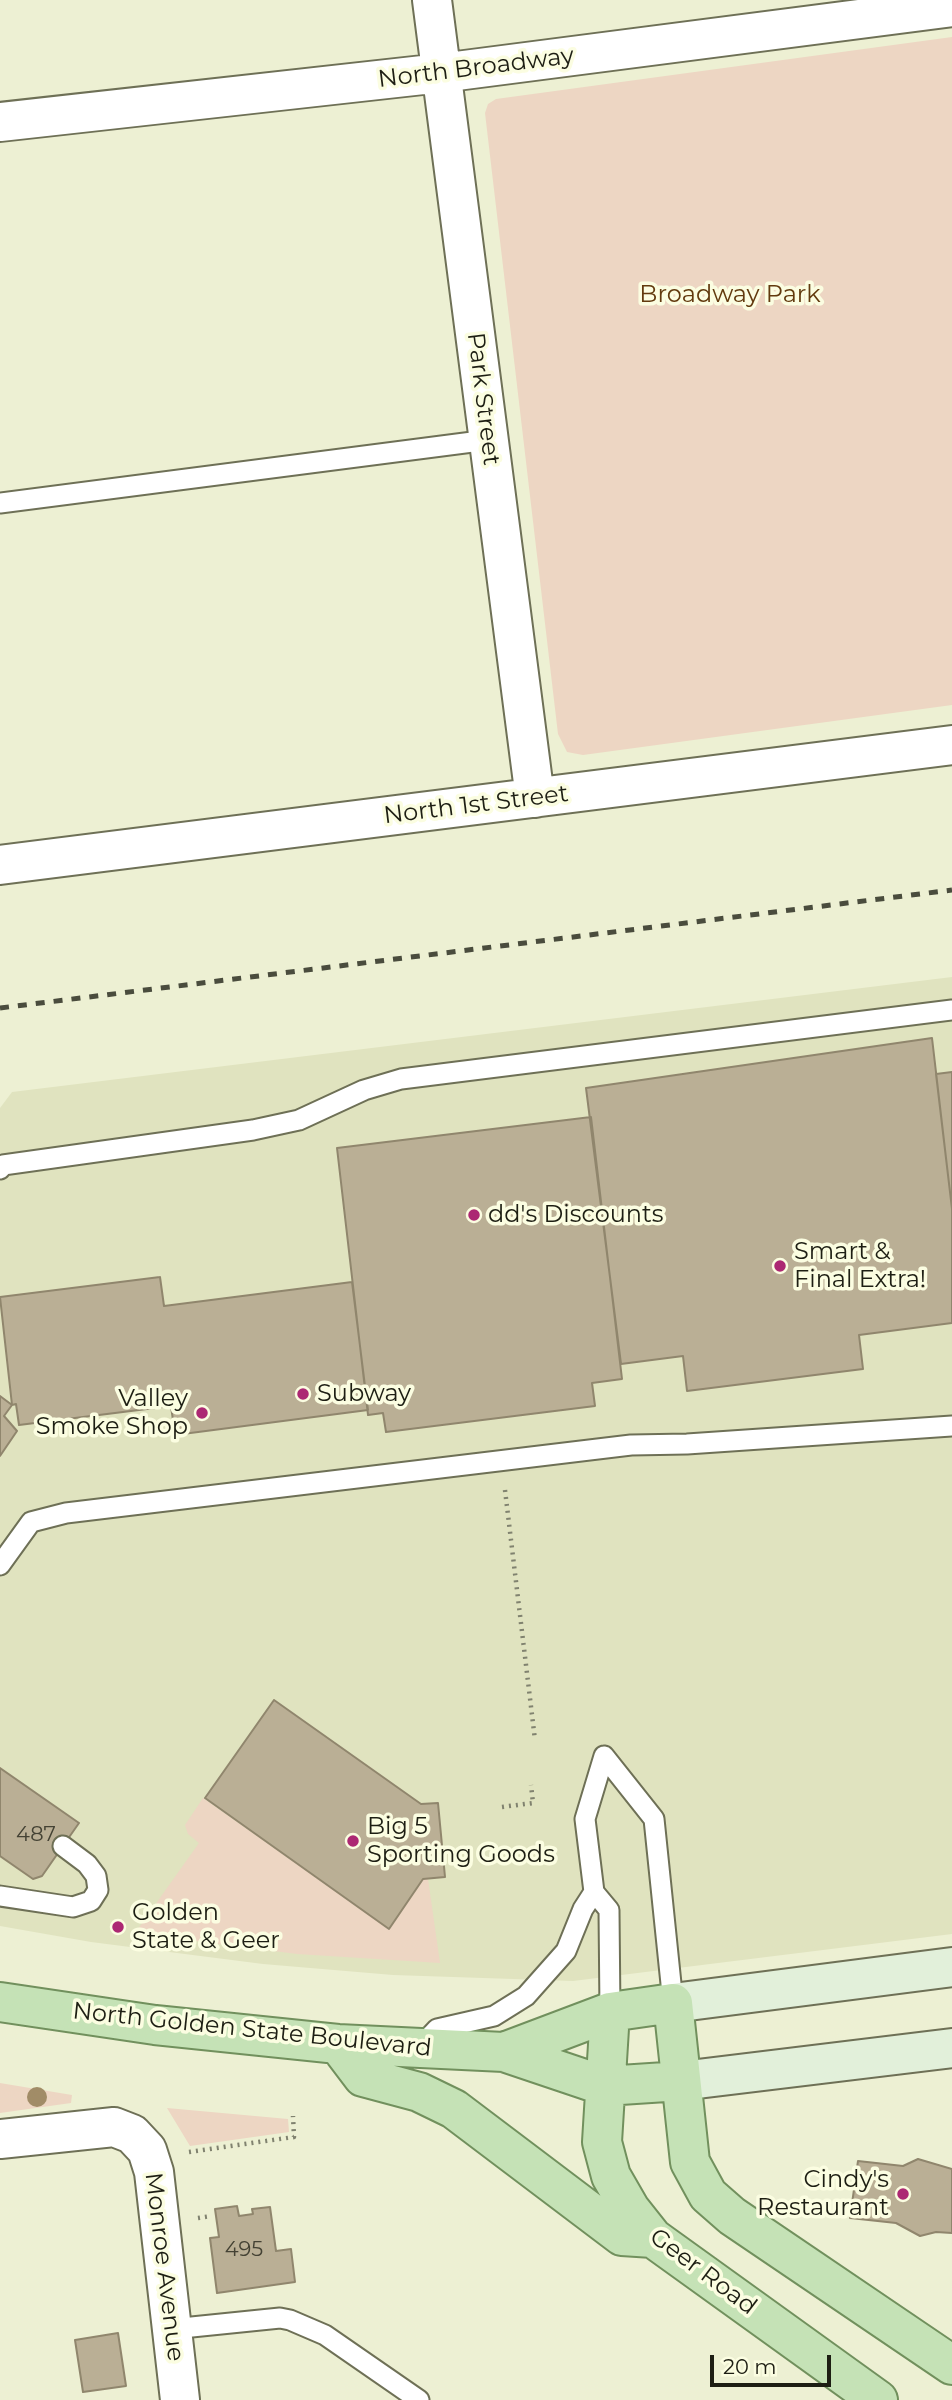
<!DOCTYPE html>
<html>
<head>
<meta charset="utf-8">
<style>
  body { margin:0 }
  #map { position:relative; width:952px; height:2400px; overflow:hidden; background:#edf0d3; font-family:Montserrat,sans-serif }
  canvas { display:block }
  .scale { position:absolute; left:710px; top:2355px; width:121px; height:32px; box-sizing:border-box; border:4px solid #1d1e13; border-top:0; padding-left:9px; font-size:21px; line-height:24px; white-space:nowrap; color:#1d1e13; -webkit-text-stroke:5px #fbfde1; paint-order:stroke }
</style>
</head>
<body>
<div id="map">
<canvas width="952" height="2400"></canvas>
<div class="scale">20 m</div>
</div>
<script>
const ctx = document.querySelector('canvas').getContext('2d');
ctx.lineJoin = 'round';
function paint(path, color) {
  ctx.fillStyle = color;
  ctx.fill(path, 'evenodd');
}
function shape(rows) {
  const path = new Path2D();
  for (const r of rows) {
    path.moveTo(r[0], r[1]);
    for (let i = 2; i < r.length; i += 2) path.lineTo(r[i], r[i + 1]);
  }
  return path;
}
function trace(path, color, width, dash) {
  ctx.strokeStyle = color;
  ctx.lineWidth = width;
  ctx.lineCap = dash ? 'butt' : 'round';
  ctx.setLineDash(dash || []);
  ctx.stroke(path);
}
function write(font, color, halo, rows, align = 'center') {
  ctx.font = font + ' Montserrat,sans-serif';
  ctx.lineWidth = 7;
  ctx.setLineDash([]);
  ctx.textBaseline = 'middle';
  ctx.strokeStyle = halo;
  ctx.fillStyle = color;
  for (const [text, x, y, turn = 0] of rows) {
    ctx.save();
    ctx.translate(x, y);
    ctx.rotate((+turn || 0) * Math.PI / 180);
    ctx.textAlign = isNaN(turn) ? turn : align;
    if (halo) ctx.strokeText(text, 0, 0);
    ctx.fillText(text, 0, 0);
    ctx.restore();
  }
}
const built = shape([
  [952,977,952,1934,573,1981,393,1975,263,1964,91,1942,0,1926,0,1108,12,1092]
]);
const green = shape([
  [952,37,952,705,583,755,567,752,558,734,485,113,488,104,496,99],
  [203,1798,388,1928,423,1879,428,1879,440,1963,297,1954,135,1933,199,1843,188,1834,185,1825],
  [0,2083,72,2095,71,2103,0,2113],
  [167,2108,288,2119,289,2132,190,2146]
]);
const building = shape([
  [932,1038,952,1209,952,1323,859,1335,863,1369,687,1391,683,1356,621,1364,586,1088,932,1038],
  [952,1072,952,1209,936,1074,952,1072],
  [591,1117,622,1379,592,1383,595,1406,386,1432,383,1413,368,1415,337,1148,591,1117],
  [160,1277,164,1306,352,1282,368,1410,175,1435,171,1406,19,1425,16,1404,12,1405,0,1297,160,1277],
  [0,1396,12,1405,4,1416,17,1431,0,1456,0,1396],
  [274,1700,421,1804,438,1803,445,1877,423,1879,389,1929,205,1798,274,1700],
  [0,1768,79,1823,42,1876,33,1879,0,1856,0,1768],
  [918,2159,952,2169,952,2233,936,2232,920,2236,896,2223,850,2218,858,2161,903,2166,918,2159],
  [237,2206,239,2216,253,2214,252,2209,270,2207,276,2251,291,2249,295,2282,217,2293,210,2238,219,2237,215,2209,237,2206],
  [118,2333,126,2386,83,2392,75,2340,118,2333]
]);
const path = shape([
  [505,1490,535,1740],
  [502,1807,533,1803,531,1785],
  [189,2152,294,2137,293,2116],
  [198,2218,211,2216]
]);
const lane = shape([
  [0,503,488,440],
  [0,1169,3,1165,253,1130,299,1120,364,1090,401,1079,952,1010],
  [0,1565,31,1522,66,1513,631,1445,687,1444,952,1426],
  [604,1756,585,1819,594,1892,609,1910,610,2012],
  [604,1756,654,1819,673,2003],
  [0,1896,73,1907,91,1901,98,1890,96,1876,87,1864,63,1846],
  [420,2047,437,2029,494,2016,526,1996,566,1951,583,1909,594,1892],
  [172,2329,280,2318,290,2320,325,2335,419,2400]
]);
const street = shape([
  [432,0,535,798],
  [0,122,441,73,952,7],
  [0,865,952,745],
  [0,2139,114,2127,132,2134,147,2150,154,2172,180,2400]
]);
const secondary = shape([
  [673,2003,952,1967],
  [681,2081,952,2048]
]);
const primary = shape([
  [0,2002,155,2025,338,2044,504,2052,605,2086,681,2081],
  [610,2012,602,2142,611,2176,630,2209,653,2238,878,2400],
  [338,2044,363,2077,419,2092,454,2109,622,2236,653,2238],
  [504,2052,610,2012,673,2003,690,2162,708,2195,732,2216,952,2365]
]);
const rail = shape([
  [0,1008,952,890]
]);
const trees = [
  [37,2097]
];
const markers = [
  [474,1215,7,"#ac2873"],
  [780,1266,7,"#ac2873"],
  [303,1394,7,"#ac2873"],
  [202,1413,7,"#ac2873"],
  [353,1841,7,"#ac2873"],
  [118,1927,7,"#ac2873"],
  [903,2194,7,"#ac2873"]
];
const numberNames = [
  ["487",36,1835],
  ["495",244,2250]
];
const streetNames = [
  ["North Broadway",476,68,-7],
  ["Park Street",483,399,83],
  ["North 1st Street",476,805,-7],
  ["North Golden State Boulevard",252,2030,6],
  ["Monroe Avenue",164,2267,83],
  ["Geer Road",703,2272,37]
];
const parkNames = [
  ["Broadway Park",730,295]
];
const poiNames = [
  ["dd's Discounts",488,1215],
  ["Smart &",794,1252],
  ["Final Extra!",794,1280],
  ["Subway",317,1394],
  ["Valley",188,1399,"right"],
  ["Smoke Shop",188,1427,"right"],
  ["Big 5",367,1827],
  ["Sporting Goods",367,1855],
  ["Golden",132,1913],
  ["State & Geer",132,1941],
  ["Cindy's",889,2180,"right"],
  ["Restaurant",889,2208,"right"]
];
paint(built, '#e0e3bf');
paint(green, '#edd6c3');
paint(building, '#baaf95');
trace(building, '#90866d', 2);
trace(lane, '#6e7056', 23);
trace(street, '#6e7056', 42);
trace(secondary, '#6e7056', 42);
trace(primary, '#71905d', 42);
trace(path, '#80826f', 4.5, [2, 5]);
trace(lane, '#fff', 19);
trace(street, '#fff', 38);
trace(secondary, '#e2f0da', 38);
trace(primary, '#c5e2b6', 38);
trace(rail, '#4a4c3d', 5, [9, 9]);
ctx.fillStyle = '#a18c67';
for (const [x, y] of trees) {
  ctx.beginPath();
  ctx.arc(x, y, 10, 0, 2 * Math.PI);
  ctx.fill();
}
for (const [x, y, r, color] of markers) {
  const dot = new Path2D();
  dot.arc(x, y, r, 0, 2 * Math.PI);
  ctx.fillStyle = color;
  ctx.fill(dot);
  trace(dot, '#fbfde1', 2.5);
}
write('21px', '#444234', null, numberNames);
write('24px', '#1d1e13', '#fbfde1', streetNames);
write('24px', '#623a0e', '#fbfde1', parkNames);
write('24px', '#1d1e13', '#fbfde1', poiNames, 'left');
</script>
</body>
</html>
